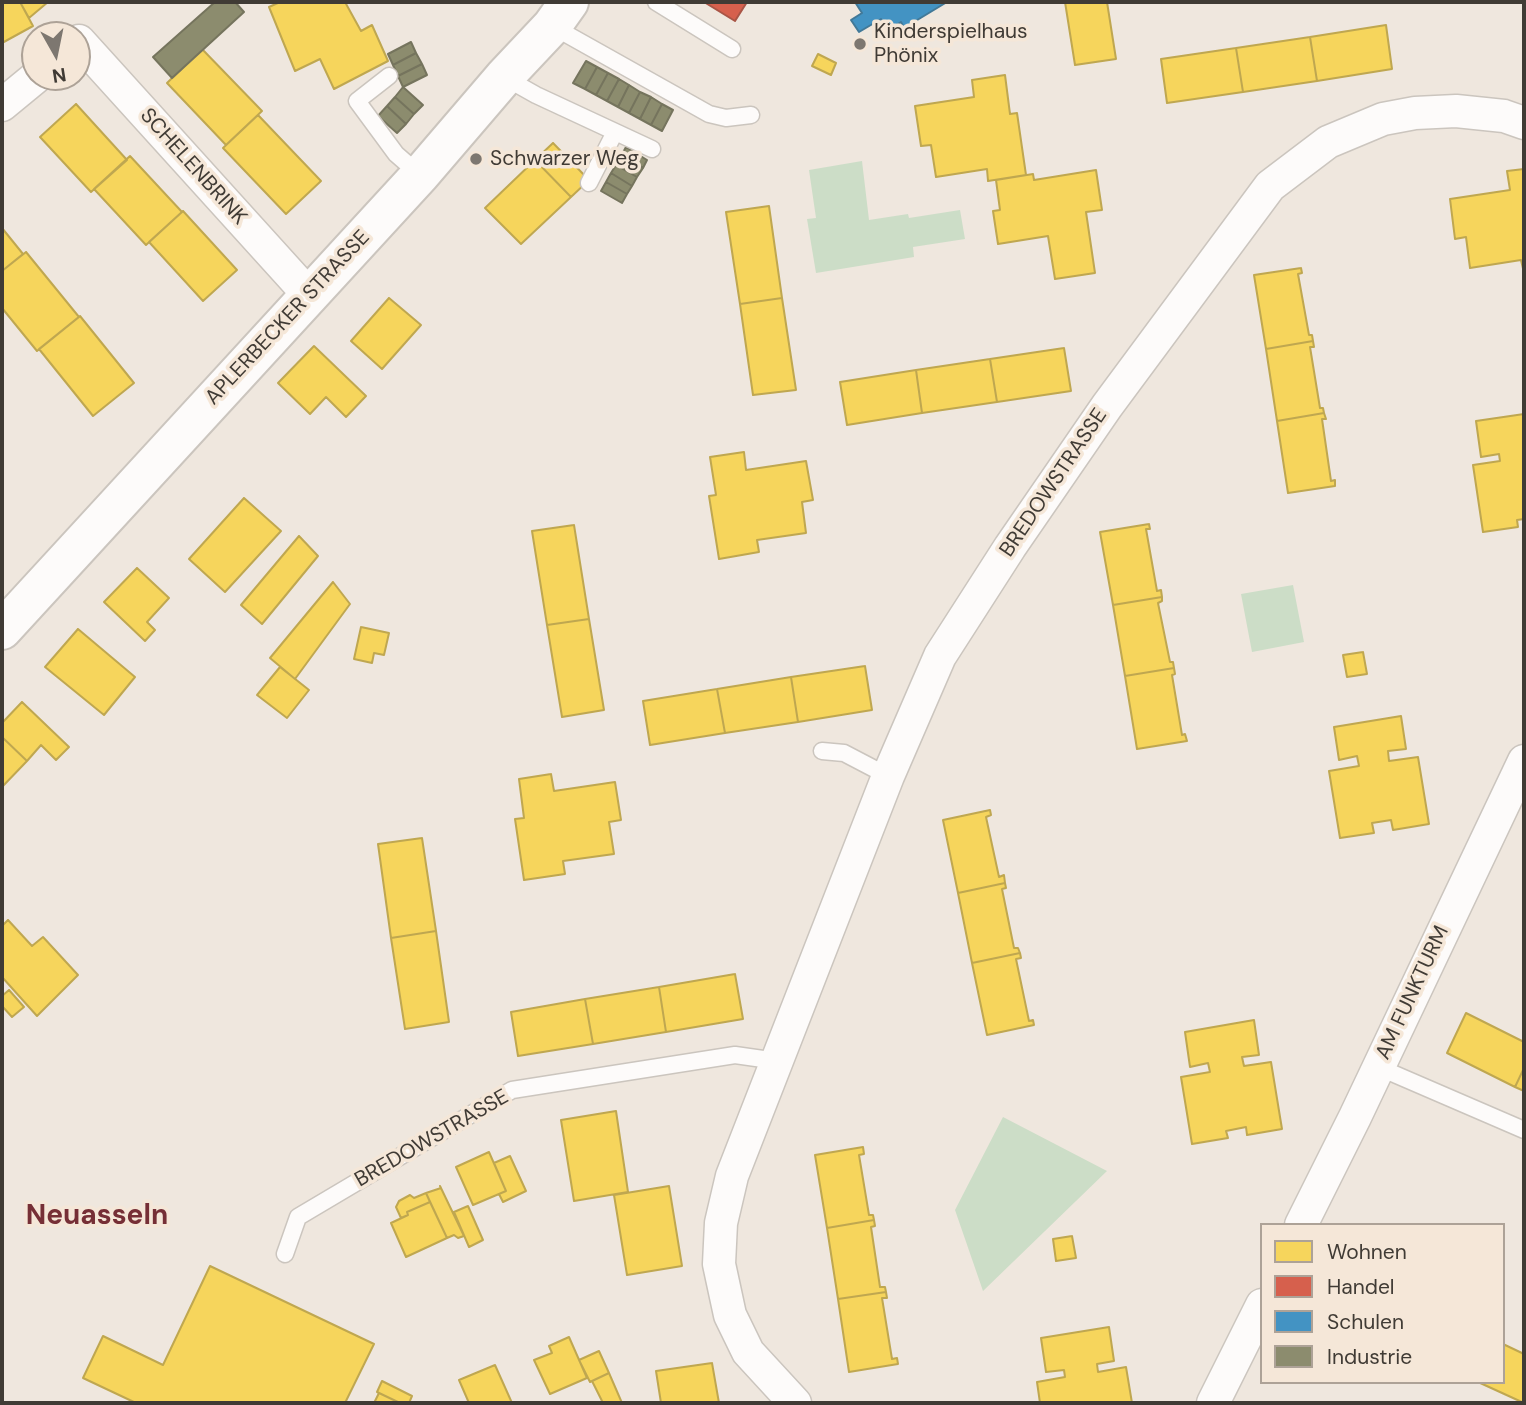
<!DOCTYPE html>
<html>
<head>
<meta charset="utf-8">
<style>
  body { margin:0 }
  #map { position:relative; width:1526px; height:1405px; overflow:hidden; background:#efe7de; font-family:"DM Sans",sans-serif }
  canvas { display:block }
  .frame { position:absolute; inset:0; border:4px solid #403b35; pointer-events:none }
  .legend { position:absolute; left:1260px; top:1223px; width:245px; height:161px; box-sizing:border-box; background:#f5e7d8; border:2px solid #ada297; margin:0; padding:9px 12px; list-style:none; font-size:21px; color:#403b35 }
  .legend li { display:flex; align-items:center; gap:14px; height:35px }
  .legend b { width:35px; border:2px solid #ada297 }
  .north { position:absolute; left:21px; top:21px; width:70px; height:70px; box-sizing:border-box; background:#f5e7d8; border:2px solid #ada297; border-radius:50%; rotate:171deg; font-size:19px; font-weight:700; line-height:28px; text-align:center; color:#403b35 }
  .north::after { content:''; display:block; margin:auto; width:24px; height:32px; background:#7d7770; clip-path:polygon(50% 0,100% 100%,50% 72%,0 100%) }
</style>
</head>
<body>
<div id="map">
<canvas width="1526" height="1405"></canvas>
<div class="frame"></div>
<ul class="legend">
<li><b style="height:19px;background:#f6d55c"></b>Wohnen</li>
<li><b style="height:19px;background:#d6604d"></b>Handel</li>
<li><b style="height:19px;background:#4393c3"></b>Schulen</li>
<li><b style="height:19px;background:#8c8c6e"></b>Industrie</li>
</ul>
<div class="north">N</div>
</div>
<script>
const ctx = document.querySelector('canvas').getContext('2d');
ctx.lineJoin = 'round';
function paint(path, color) {
  ctx.fillStyle = color;
  ctx.fill(path, 'evenodd');
}
function shape(rows) {
  const path = new Path2D();
  for (const r of rows) {
    path.moveTo(r[0], r[1]);
    for (let i = 2; i < r.length; i += 2) path.lineTo(r[i], r[i + 1]);
  }
  return path;
}
function trace(path, color, width, dash) {
  ctx.strokeStyle = color;
  ctx.lineWidth = width;
  ctx.lineCap = dash ? 'butt' : 'round';
  ctx.setLineDash(dash || []);
  ctx.stroke(path);
}
function write(font, color, halo, rows, align = 'center') {
  ctx.font = font + ' "DM Sans",sans-serif';
  ctx.lineWidth = 7;
  ctx.setLineDash([]);
  ctx.textBaseline = 'middle';
  ctx.strokeStyle = halo;
  ctx.fillStyle = color;
  for (const [text, x, y, turn = 0] of rows) {
    ctx.save();
    ctx.translate(x, y);
    ctx.rotate((+turn || 0) * Math.PI / 180);
    ctx.textAlign = isNaN(turn) ? turn : align;
    if (halo) ctx.strokeText(text, 0, 0);
    ctx.fillText(text, 0, 0);
    ctx.restore();
  }
}
const green = shape([
  [862,161,869,220,908,214,909,218,960,210,965,239,913,247,914,257,816,273,807,219,816,218,809,170],
  [1293,585,1304,642,1252,652,1241,594],
  [1003,1117,1107,1171,983,1291,955,1210]
]);
const homes = shape([
  [2,2,20,2,33,26,2,43,2,2],
  [20,2,48,2,29,18,20,2],
  [280,2,345,2,361,31,372,25,388,61,334,89,320,59,295,71,269,7,280,2],
  [1065,2,1107,2,1116,59,1075,65,1065,2],
  [1386,25,1392,69,1317,81,1310,37,1386,25],
  [1310,37,1317,81,1243,92,1236,48,1310,37],
  [1236,48,1243,92,1167,103,1161,59,1236,48],
  [202,49,262,111,226,145,167,83,202,49],
  [818,54,836,63,831,75,812,66,818,54],
  [1005,75,1010,114,1017,113,1026,175,988,181,987,169,936,177,931,145,921,146,915,106,974,97,972,80,1005,75],
  [76,104,127,160,91,192,40,137,76,104],
  [258,115,321,181,286,214,223,148,258,115],
  [553,143,589,180,571,197,535,160,553,143],
  [130,156,182,212,146,245,94,189,130,156],
  [535,160,571,197,521,244,485,208,535,160],
  [1524,169,1524,273,1521,260,1470,268,1466,237,1455,239,1450,199,1510,190,1507,171,1524,169],
  [1096,170,1102,210,1086,212,1095,273,1055,279,1048,236,998,244,993,211,1000,210,996,180,1033,174,1034,180,1096,170],
  [769,206,782,298,740,304,726,212,769,206],
  [183,211,237,270,203,301,149,242,183,211],
  [2,228,23,254,2,271,2,228],
  [26,252,79,317,37,351,2,308,2,271,26,252],
  [1301,268,1302,273,1298,274,1309,335,1312,335,1313,341,1266,349,1254,275,1301,268],
  [389,298,421,325,382,369,351,341,389,298],
  [782,298,796,390,753,395,740,304,782,298],
  [80,316,134,383,93,416,39,349,80,316],
  [1313,341,1314,347,1310,347,1320,408,1323,408,1324,413,1277,421,1266,349,1313,341],
  [314,346,366,396,346,417,326,397,310,414,278,383,314,346],
  [1064,348,1071,391,997,402,990,359,1064,348],
  [990,359,997,402,922,413,916,370,990,359],
  [916,370,922,413,847,425,840,382,916,370],
  [1324,413,1326,419,1322,419,1331,481,1335,480,1335,486,1288,493,1277,421,1324,413],
  [1524,414,1524,519,1517,520,1518,527,1483,532,1473,465,1500,461,1499,454,1481,457,1476,421,1524,414],
  [744,452,746,470,806,461,813,500,802,502,806,533,757,540,759,552,719,559,709,496,716,495,710,457,744,452],
  [244,498,281,531,225,592,189,559,244,498],
  [1149,524,1150,529,1146,529,1157,591,1161,590,1162,597,1113,605,1100,532,1149,524],
  [574,525,589,619,547,625,532,531,574,525],
  [299,536,318,556,262,624,241,605,299,536],
  [137,568,169,598,147,622,155,630,145,641,104,602,137,568],
  [333,582,350,604,295,679,270,658,333,582],
  [1162,597,1162,601,1158,603,1170,662,1173,662,1174,668,1125,676,1113,605,1162,597],
  [589,619,604,710,562,717,547,625,589,619],
  [361,627,389,633,384,655,374,653,372,663,354,659,361,627],
  [78,629,135,677,104,715,45,667,78,629],
  [1363,652,1367,674,1347,677,1343,655,1363,652],
  [865,666,872,710,798,722,791,677,865,666],
  [280,667,309,690,287,718,257,695,280,667],
  [1174,668,1175,674,1172,675,1182,735,1185,734,1187,741,1137,749,1125,676,1174,668],
  [791,677,798,722,725,733,717,689,791,677],
  [717,689,725,733,650,745,643,701,717,689],
  [22,702,69,747,56,760,41,745,27,761,2,737,2,723,22,702],
  [1401,716,1406,749,1388,751,1389,761,1418,757,1429,824,1393,830,1391,820,1372,823,1374,833,1340,838,1329,771,1359,766,1357,756,1339,760,1334,727,1401,716],
  [2,737,27,761,2,787,2,737],
  [551,774,554,791,615,782,621,820,609,822,614,854,563,861,565,874,524,880,515,819,524,818,519,779,551,774],
  [990,810,991,815,986,817,999,877,1004,875,1005,883,958,893,943,820,990,810],
  [422,838,436,931,391,938,378,844,422,838],
  [1005,883,1006,888,1002,889,1014,948,1018,948,1020,953,972,963,958,893,1005,883],
  [8,920,32,946,43,937,78,975,37,1016,2,977,2,926,8,920],
  [436,931,449,1022,405,1029,391,938,436,931],
  [1020,953,1021,958,1016,959,1029,1021,1033,1020,1034,1025,987,1035,972,963,1020,953],
  [735,974,743,1019,666,1032,659,987,735,974],
  [659,987,666,1032,593,1044,585,999,659,987],
  [9,990,24,1007,12,1017,2,1006,2,996,9,990],
  [585,999,593,1044,518,1056,511,1012,585,999],
  [1466,1013,1524,1042,1524,1068,1515,1087,1447,1053,1466,1013],
  [1254,1020,1259,1055,1242,1057,1244,1066,1271,1062,1282,1129,1247,1135,1246,1127,1226,1131,1228,1138,1192,1144,1181,1077,1210,1072,1208,1063,1190,1067,1185,1032,1254,1020],
  [1524,1068,1524,1091,1515,1087,1524,1068],
  [616,1111,628,1192,574,1201,561,1120,616,1111],
  [863,1147,864,1154,859,1155,869,1215,873,1215,874,1220,827,1228,815,1155,863,1147],
  [489,1152,506,1191,473,1205,456,1167,489,1152],
  [510,1156,526,1191,503,1202,499,1194,506,1191,494,1163,510,1156],
  [440,1186,464,1236,458,1238,454,1235,447,1238,426,1193,441,1188,440,1186],
  [669,1186,682,1266,627,1275,614,1195,669,1186],
  [426,1193,430,1202,407,1212,408,1215,401,1218,396,1207,399,1201,410,1195,414,1198,426,1193],
  [430,1202,447,1238,406,1257,391,1223,408,1215,407,1212,430,1202],
  [468,1206,483,1240,469,1247,454,1212,468,1206],
  [874,1220,875,1226,871,1227,880,1287,885,1287,886,1292,838,1299,827,1228,874,1220],
  [1072,1236,1076,1258,1056,1261,1053,1239,1072,1236],
  [210,1266,374,1344,345,1403,136,1403,83,1378,103,1336,163,1365,210,1266],
  [886,1292,887,1298,882,1298,892,1359,897,1358,898,1364,849,1372,838,1299,886,1292],
  [1109,1327,1114,1361,1097,1364,1098,1372,1126,1367,1132,1403,1040,1403,1037,1382,1065,1377,1064,1370,1046,1372,1041,1338,1109,1327],
  [569,1337,587,1378,550,1394,534,1360,552,1353,549,1346,569,1337],
  [1503,1344,1524,1354,1524,1403,1478,1382,1503,1382,1503,1344],
  [599,1351,609,1373,590,1382,579,1360,599,1351],
  [712,1363,719,1403,661,1403,656,1371,712,1363],
  [495,1365,512,1403,469,1403,459,1380,495,1365],
  [609,1373,622,1403,603,1403,592,1381,609,1373],
  [382,1381,412,1396,409,1403,400,1403,377,1392,382,1381],
  [379,1393,400,1403,374,1403,379,1393]
]);
const shops = shape([
  [704,2,747,2,735,21,704,2]
]);
const schools = shape([
  [855,2,947,2,904,28,901,22,890,29,886,22,884,23,881,19,859,32,851,20,862,13,855,2]
]);
const industry = shape([
  [215,2,235,2,244,12,172,78,153,57,215,2],
  [411,42,416,53,393,65,388,54,411,42],
  [416,53,422,64,398,76,393,65,416,53],
  [586,61,597,67,585,89,573,83,586,61],
  [422,64,427,75,403,87,398,76,422,64],
  [597,67,608,73,596,95,585,89,597,67],
  [608,73,619,79,607,101,596,95,608,73],
  [619,79,629,85,618,107,607,101,619,79],
  [629,85,640,92,629,113,618,107,629,85],
  [403,87,423,105,414,114,395,97,403,87],
  [640,92,651,97,640,119,629,113,640,92],
  [395,97,414,114,406,124,387,106,395,97],
  [651,97,662,104,651,125,640,119,651,97],
  [662,104,673,110,662,131,651,125,662,104],
  [387,106,406,124,397,133,378,116,387,106],
  [626,147,647,160,643,168,621,156,626,147],
  [621,156,643,168,637,177,616,165,621,156],
  [616,165,637,177,632,186,611,173,616,165],
  [611,173,632,186,627,194,606,182,611,173],
  [606,182,627,194,622,203,601,191,606,182]
]);
const lane = shape([
  [656,2,732,49],
  [552,26,709,114,726,118,751,115],
  [389,76,357,101,396,154,420,175],
  [504,77,536,95,652,149],
  [589,183,615,132],
  [822,751,844,753,888,776],
  [1378,1067,1524,1130],
  [285,1254,298,1217,512,1090,735,1055,777,1061]
]);
const street = shape([
  [77,43,79,41,309,295],
  [2,105,36,77],
  [1301,1225,1355,1117,1524,761],
  [795,1403,748,1352,730,1315,719,1264,721,1223,732,1176,888,776,940,656,1010,547,1107,406,1270,186,1328,142,1383,119,1415,113,1456,111,1504,116,1524,123],
  [1213,1403,1262,1305]
]);
const secondary = shape([
  [2,630,420,175,504,77,552,26,569,2]
]);
const markers = [
  [860,44,7,"#7d7770"],
  [476,159,7,"#7d7770"]
];
const poiNames = [
  ["Kinderspielhaus",874,32],
  ["Phönix",874,56],
  ["Schwarzer Weg",490,159]
];
const streetNames = [
  ["SCHELENBRINK",193,167,48],
  ["APLERBECKER STRASSE",288,318,-47],
  ["BREDOWSTRASSE",1054,483,-56],
  ["AM FUNKTURM",1413,993,-65],
  ["BREDOWSTRASSE",432,1139,-30]
];
const districtNames = [
  ["Neuasseln",97,1217]
];
paint(green, '#ccddc7');
paint(homes, '#f6d55c');
trace(homes, '#bfa750', 2);
paint(shops, '#d6604d');
trace(shops, '#a95546', 2);
paint(schools, '#4393c3');
trace(schools, '#427998', 2);
paint(industry, '#8c8c6e');
trace(industry, '#75745d', 2);
trace(lane, '#cbc5be', 19);
trace(street, '#cbc5be', 35);
trace(secondary, '#cbc5be', 42);
trace(lane, '#fdfbfa', 16);
trace(street, '#fdfbfa', 32);
trace(secondary, '#fdfbfa', 38);
for (const [x, y, r, color] of markers) {
  const dot = new Path2D();
  dot.arc(x, y, r, 0, 2 * Math.PI);
  ctx.fillStyle = color;
  ctx.fill(dot);
  trace(dot, '#f5e7d8', 2.5);
}
write('21px', '#403b35', '#f5e7d8', poiNames, 'left');
write('21px', '#403b35', '#f5e7d8', streetNames);
write('bold 28px', '#762f36', '#f5e7d8', districtNames);
</script>
</body>
</html>
